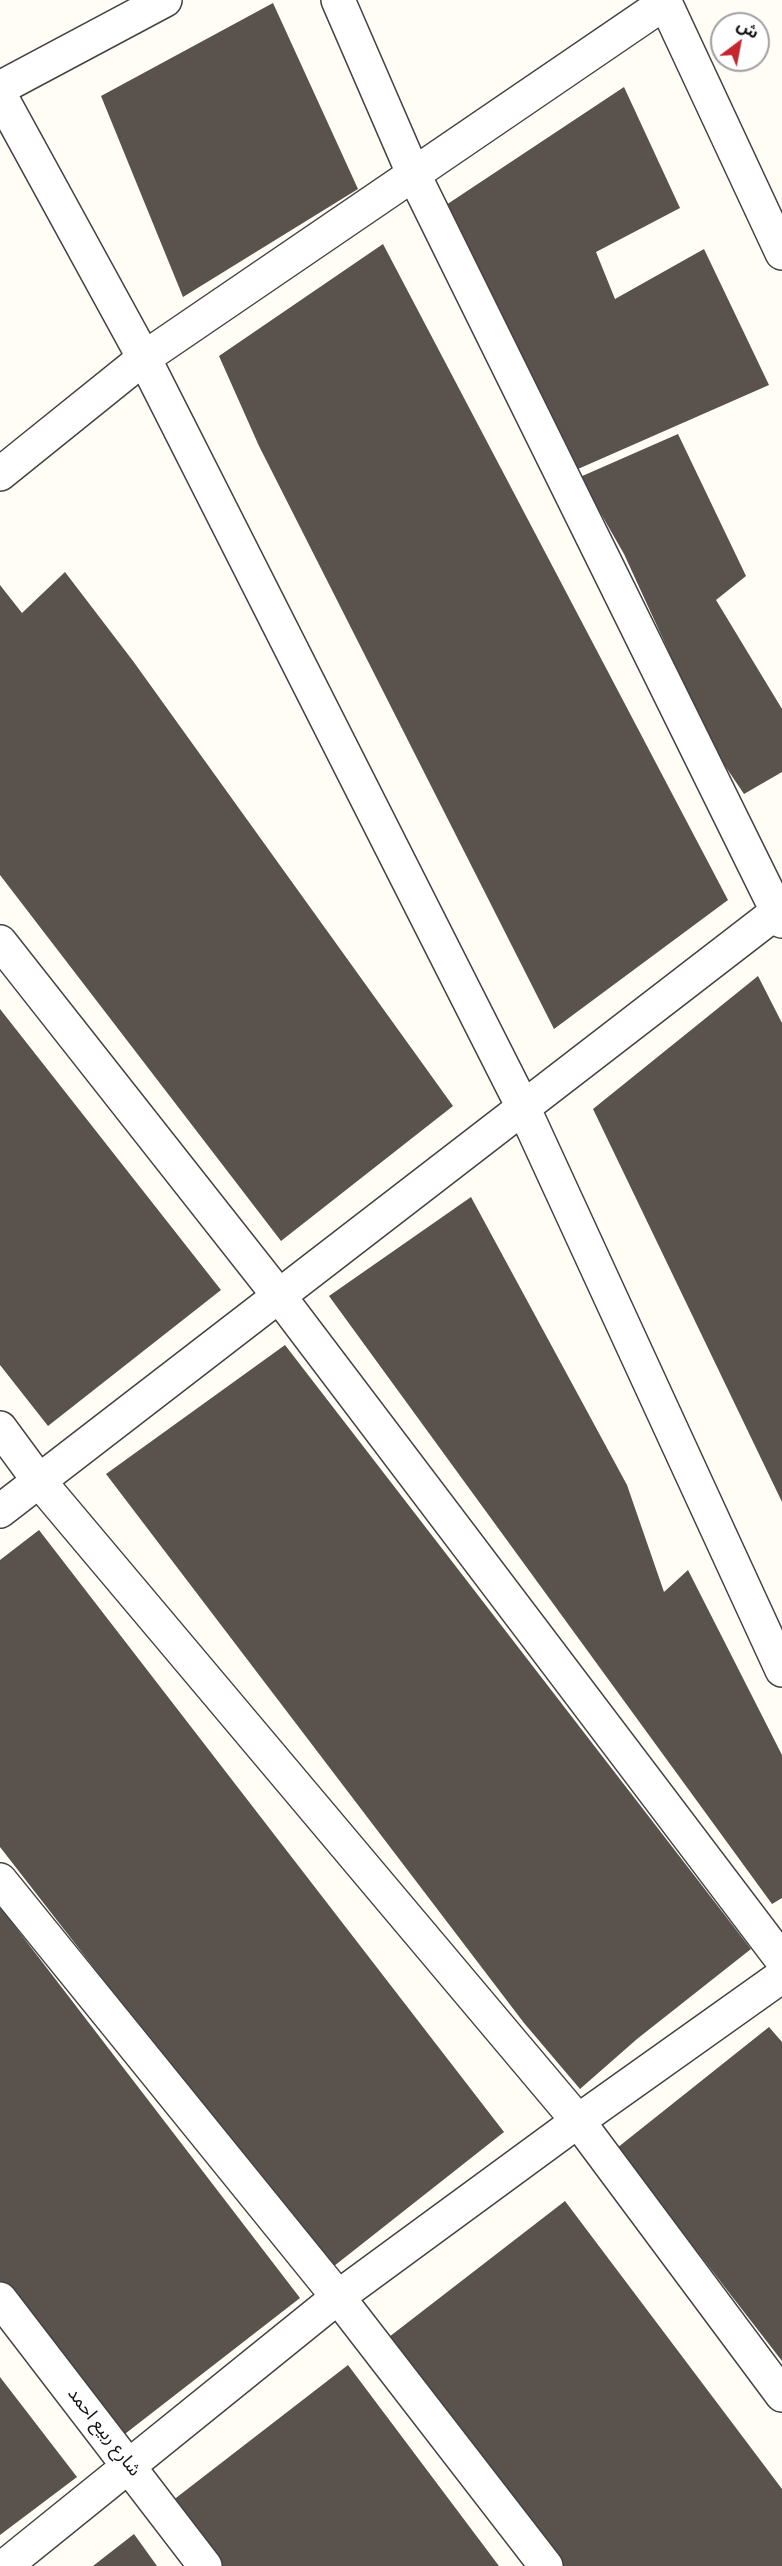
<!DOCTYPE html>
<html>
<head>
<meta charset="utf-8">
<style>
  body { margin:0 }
  #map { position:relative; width:782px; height:2566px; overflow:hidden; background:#fffdf5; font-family:Lora,"Noto Sans Arabic",serif }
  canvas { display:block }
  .north { position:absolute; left:710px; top:12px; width:60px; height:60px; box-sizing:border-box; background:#fff; border:2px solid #a0a0a0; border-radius:50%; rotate:32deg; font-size:16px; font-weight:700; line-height:24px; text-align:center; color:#111 }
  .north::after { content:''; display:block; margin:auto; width:21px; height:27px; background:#c4262e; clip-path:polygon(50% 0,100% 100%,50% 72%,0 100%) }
</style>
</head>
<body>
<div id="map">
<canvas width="782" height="2566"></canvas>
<div class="north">ش</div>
</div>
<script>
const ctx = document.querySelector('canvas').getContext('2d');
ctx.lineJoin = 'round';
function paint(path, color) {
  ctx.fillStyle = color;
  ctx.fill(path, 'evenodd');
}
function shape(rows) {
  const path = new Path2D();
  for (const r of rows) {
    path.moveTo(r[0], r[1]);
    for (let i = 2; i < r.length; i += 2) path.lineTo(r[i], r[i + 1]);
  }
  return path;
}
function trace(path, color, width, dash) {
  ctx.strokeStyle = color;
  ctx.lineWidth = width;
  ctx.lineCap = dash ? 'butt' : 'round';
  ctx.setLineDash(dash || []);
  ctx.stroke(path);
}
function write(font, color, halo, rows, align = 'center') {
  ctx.font = font + ' Lora,"Noto Sans Arabic",serif';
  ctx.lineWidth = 6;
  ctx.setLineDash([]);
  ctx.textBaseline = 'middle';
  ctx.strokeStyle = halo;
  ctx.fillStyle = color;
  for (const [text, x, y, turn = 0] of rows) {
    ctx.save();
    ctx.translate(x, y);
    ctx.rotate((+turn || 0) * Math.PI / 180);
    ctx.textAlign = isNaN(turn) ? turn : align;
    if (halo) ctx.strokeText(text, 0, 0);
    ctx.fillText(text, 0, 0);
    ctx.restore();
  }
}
const building = shape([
  [273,3,358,189,183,297,101,96],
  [624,87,680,208,596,252,615,299,704,249,769,385,578,469,443,207],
  [383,244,728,900,554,1029,259,446,219,356],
  [678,434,746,576,716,600,782,709,782,772,744,794,713,748,624,554,580,477],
  [65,572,133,661,453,1106,281,1241,0,875,0,585,22,613],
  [758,976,782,1023,782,1502,593,1109],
  [0,1009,221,1290,48,1426,0,1365],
  [471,1197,627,1485,664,1592,688,1570,782,1755,782,1898,772,1904,329,1296],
  [285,1345,751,1949,637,2039,580,2089,524,2023,106,1474],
  [39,1530,504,2132,329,2270,0,1847,0,1560],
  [0,1907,300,2298,121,2437,0,2282],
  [769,2027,782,2042,782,2361,617,2148],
  [565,2201,782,2489,782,2566,562,2566,389,2337],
  [348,2365,499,2566,221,2566,172,2501],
  [0,2377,77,2477,0,2535],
  [134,2534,157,2566,93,2566]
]);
const minor = shape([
  [338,0,413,173,782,921],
  [664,0,782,253],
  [0,88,165,0],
  [0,95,144,358,523,1107,782,1670],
  [0,474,144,358,666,2],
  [0,942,279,1296,782,1960],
  [0,1428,39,1481,578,2121,782,2395],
  [0,1511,782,908],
  [0,1880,338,2297,546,2566],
  [0,2299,205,2566],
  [5,2566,338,2297,578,2121,782,1976]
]);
const streetNames = [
  ["شارع ربيع احمد",104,2432,52]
];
paint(building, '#5a524d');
trace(minor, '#444', 36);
trace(minor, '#fff', 33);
write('18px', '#111', '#fff', streetNames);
</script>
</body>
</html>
